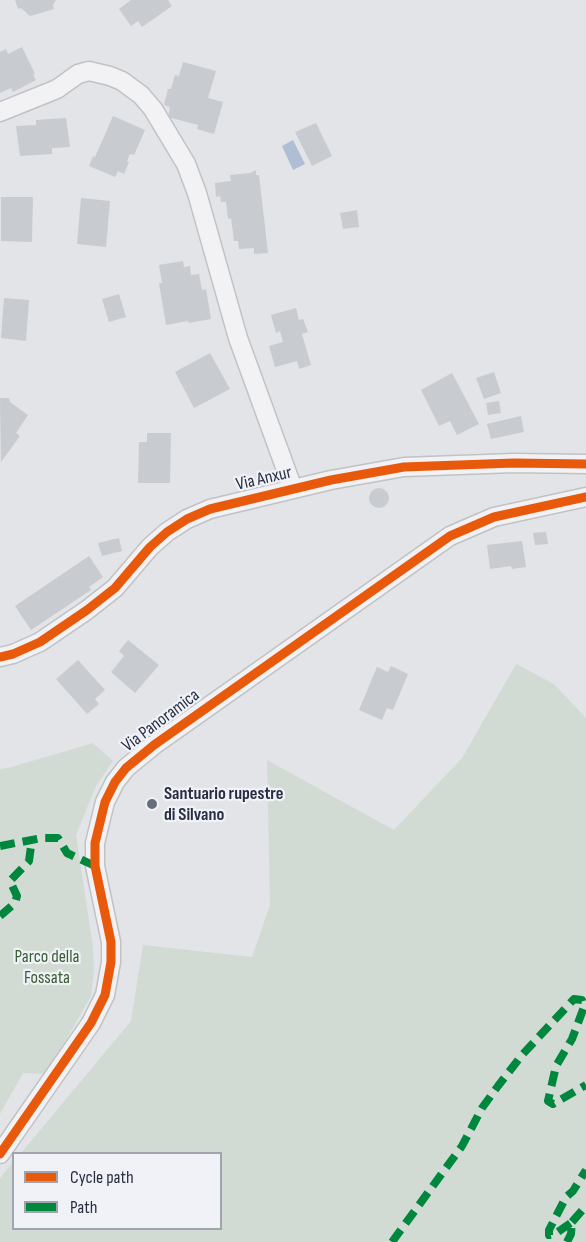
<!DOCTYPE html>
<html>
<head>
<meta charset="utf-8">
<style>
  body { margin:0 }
  #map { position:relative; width:586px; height:1242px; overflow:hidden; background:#e2e4e8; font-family:"Sofia Sans Condensed",sans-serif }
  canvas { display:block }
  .legend { position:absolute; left:12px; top:1152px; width:210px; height:78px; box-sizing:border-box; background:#f0f2f7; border:2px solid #a0a4af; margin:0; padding:8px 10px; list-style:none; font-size:18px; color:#282f42 }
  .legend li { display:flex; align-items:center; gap:12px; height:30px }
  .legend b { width:30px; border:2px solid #a0a4af }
</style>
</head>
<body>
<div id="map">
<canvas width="586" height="1242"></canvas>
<ul class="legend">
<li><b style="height:8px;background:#e8590c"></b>Cycle path</li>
<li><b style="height:8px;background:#00873e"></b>Path</li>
</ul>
</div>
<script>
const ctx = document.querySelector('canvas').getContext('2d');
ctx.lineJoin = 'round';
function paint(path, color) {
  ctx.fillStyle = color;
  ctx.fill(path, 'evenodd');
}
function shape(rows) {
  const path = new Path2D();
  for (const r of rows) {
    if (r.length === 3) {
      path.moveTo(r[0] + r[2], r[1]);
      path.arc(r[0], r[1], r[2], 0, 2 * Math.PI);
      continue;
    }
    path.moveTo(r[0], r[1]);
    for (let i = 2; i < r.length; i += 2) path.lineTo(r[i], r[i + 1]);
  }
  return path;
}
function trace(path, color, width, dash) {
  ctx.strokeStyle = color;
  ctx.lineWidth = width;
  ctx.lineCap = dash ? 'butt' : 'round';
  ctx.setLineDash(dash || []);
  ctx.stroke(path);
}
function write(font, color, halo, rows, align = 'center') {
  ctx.font = font + ' "Sofia Sans Condensed",sans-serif';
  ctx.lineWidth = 4.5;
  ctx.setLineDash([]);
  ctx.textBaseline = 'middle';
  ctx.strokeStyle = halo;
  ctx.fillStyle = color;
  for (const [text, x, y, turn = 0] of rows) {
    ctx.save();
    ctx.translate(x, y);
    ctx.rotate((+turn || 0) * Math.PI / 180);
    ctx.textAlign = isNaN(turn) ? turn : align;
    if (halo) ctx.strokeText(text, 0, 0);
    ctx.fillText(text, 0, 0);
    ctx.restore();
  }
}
const green = shape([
  [516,664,554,684,586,718,586,1242,0,1242,0,1178,13,1162,14,1228,220,1228,220,1154,21,1153,131,1021,143,945,252,957,270,905,267,760,394,830,462,758],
  [93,743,113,761,96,786,76,835,93,947,94,969,91,996,66,1040,44,1074,23,1073,0,1114,0,769,8,768]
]);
const water = shape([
  [293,140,305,164,293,170,282,146]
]);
const building = shape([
  [15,0,56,0,53,5,54,9,30,16,21,8,18,9],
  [131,0,168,0,172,6,142,27,138,21,131,26,119,9],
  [22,47,35,74,33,75,36,80,13,92,11,88,0,93,0,52,6,49,8,54],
  [183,62,216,71,208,98,223,102,214,134,197,129,198,125,168,117,170,107,164,105,168,89,171,89,175,75,179,76],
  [113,116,145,130,134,155,130,154,127,161,129,162,124,174,118,171,115,177,89,166,93,156,95,157],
  [66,118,70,147,52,148,52,154,20,156,16,126,36,125,36,120],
  [316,123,332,156,312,166,295,132],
  [256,170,256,175,259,175,268,253,254,254,254,248,239,249,238,241,234,241,231,218,228,219,226,202,221,202,220,196,216,197,215,183,231,181,230,175,250,173],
  [1,197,33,197,32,242,1,241],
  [81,198,110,201,106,247,77,244],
  [357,210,359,227,343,229,340,213],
  [183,261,184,267,190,266,191,275,199,274,202,290,206,289,211,319,189,323,188,321,166,325,159,283,162,283,159,265],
  [119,294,126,317,109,322,102,299],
  [4,298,29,300,26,341,1,338],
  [296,308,299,320,303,319,308,332,302,334,311,365,299,369,297,361,275,367,269,346,283,342,280,331,276,333,271,315],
  [210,353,230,389,194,408,175,372],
  [494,372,501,393,484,399,476,378],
  [452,373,479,424,457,435,450,421,439,426,421,390],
  [0,398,9,398,10,402,28,415,16,433,20,436,1,462],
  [499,401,501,413,488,415,486,403],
  [521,416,524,432,491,439,487,424],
  [147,433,171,433,170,483,138,483,139,442,147,442],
  [379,498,10],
  [546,532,548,544,535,545,533,533],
  [119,538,122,551,102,556,98,543],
  [522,541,526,567,512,569,511,566,490,569,487,545],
  [89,556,103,577,89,587,91,590,31,630,15,606],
  [128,640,159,665,135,693,111,672,124,656,119,651],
  [78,660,105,690,95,699,99,704,87,714,56,679],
  [391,666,408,674,393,710,387,708,382,720,359,710,377,667,388,672]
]);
const minor = shape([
  [0,112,57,89,78,74,89,71,110,76,122,81,141,95,153,109,186,164,197,193,238,338,293,489],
  [0,657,13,654,40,642,87,610,115,588,150,547,167,532,187,519,210,509,331,480,404,467,514,463,586,464],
  [0,1154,91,1023,105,995,111,962,111,942,95,866,95,843,105,802,115,782,126,768,154,745,450,536,494,517,586,497]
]);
const quiet = shape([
  [0,846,42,838,58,838,67,853,95,866],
  [0,916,15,903,17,896,10,881,29,861,32,839],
  [572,1222,586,1206],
  [392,1242,462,1146,482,1108,498,1086,522,1055,574,999,582,1000,584,1007,572,1039,556,1066,548,1101,553,1104,586,1085],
  [567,1242,571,1234,572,1222,555,1234,549,1235,549,1230,566,1197,573,1191,586,1170]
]);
const cycleway = shape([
  [0,657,13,654,40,642,87,610,115,588,150,547,167,532,187,519,210,509,331,480,404,467,514,463,586,464],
  [0,1154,91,1023,105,995,111,962,111,942,95,866,95,843,105,802,115,782,126,768,154,745,450,536,494,517,586,497]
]);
const markers = [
  [152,804,6,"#696e7c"]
];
const streetNames = [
  ["Via Anxur",264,479,-13],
  ["Via Panoramica",161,721,-37]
];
const poiNames = [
  ["Santuario rupestre",164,794],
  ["di Silvano",164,815]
];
const parkNames = [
  ["Parco della",47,957],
  ["Fossata",47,978]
];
paint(green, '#d2dbd3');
paint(water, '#afbed4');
paint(building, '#c8cbcf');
trace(minor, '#c0c2c6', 21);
trace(minor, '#f2f2f4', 18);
trace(quiet, '#00873e', 8, [15, 8]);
trace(cycleway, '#e8590c', 9);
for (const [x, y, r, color] of markers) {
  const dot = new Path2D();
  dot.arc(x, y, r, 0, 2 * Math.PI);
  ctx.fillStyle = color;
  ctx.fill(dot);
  trace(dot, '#f0f2f7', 2);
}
write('18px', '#282f42', '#f0f2f7', streetNames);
write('bold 18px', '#282f42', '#f0f2f7', poiNames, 'left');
write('18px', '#395e35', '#f0f2f7', parkNames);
</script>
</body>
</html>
